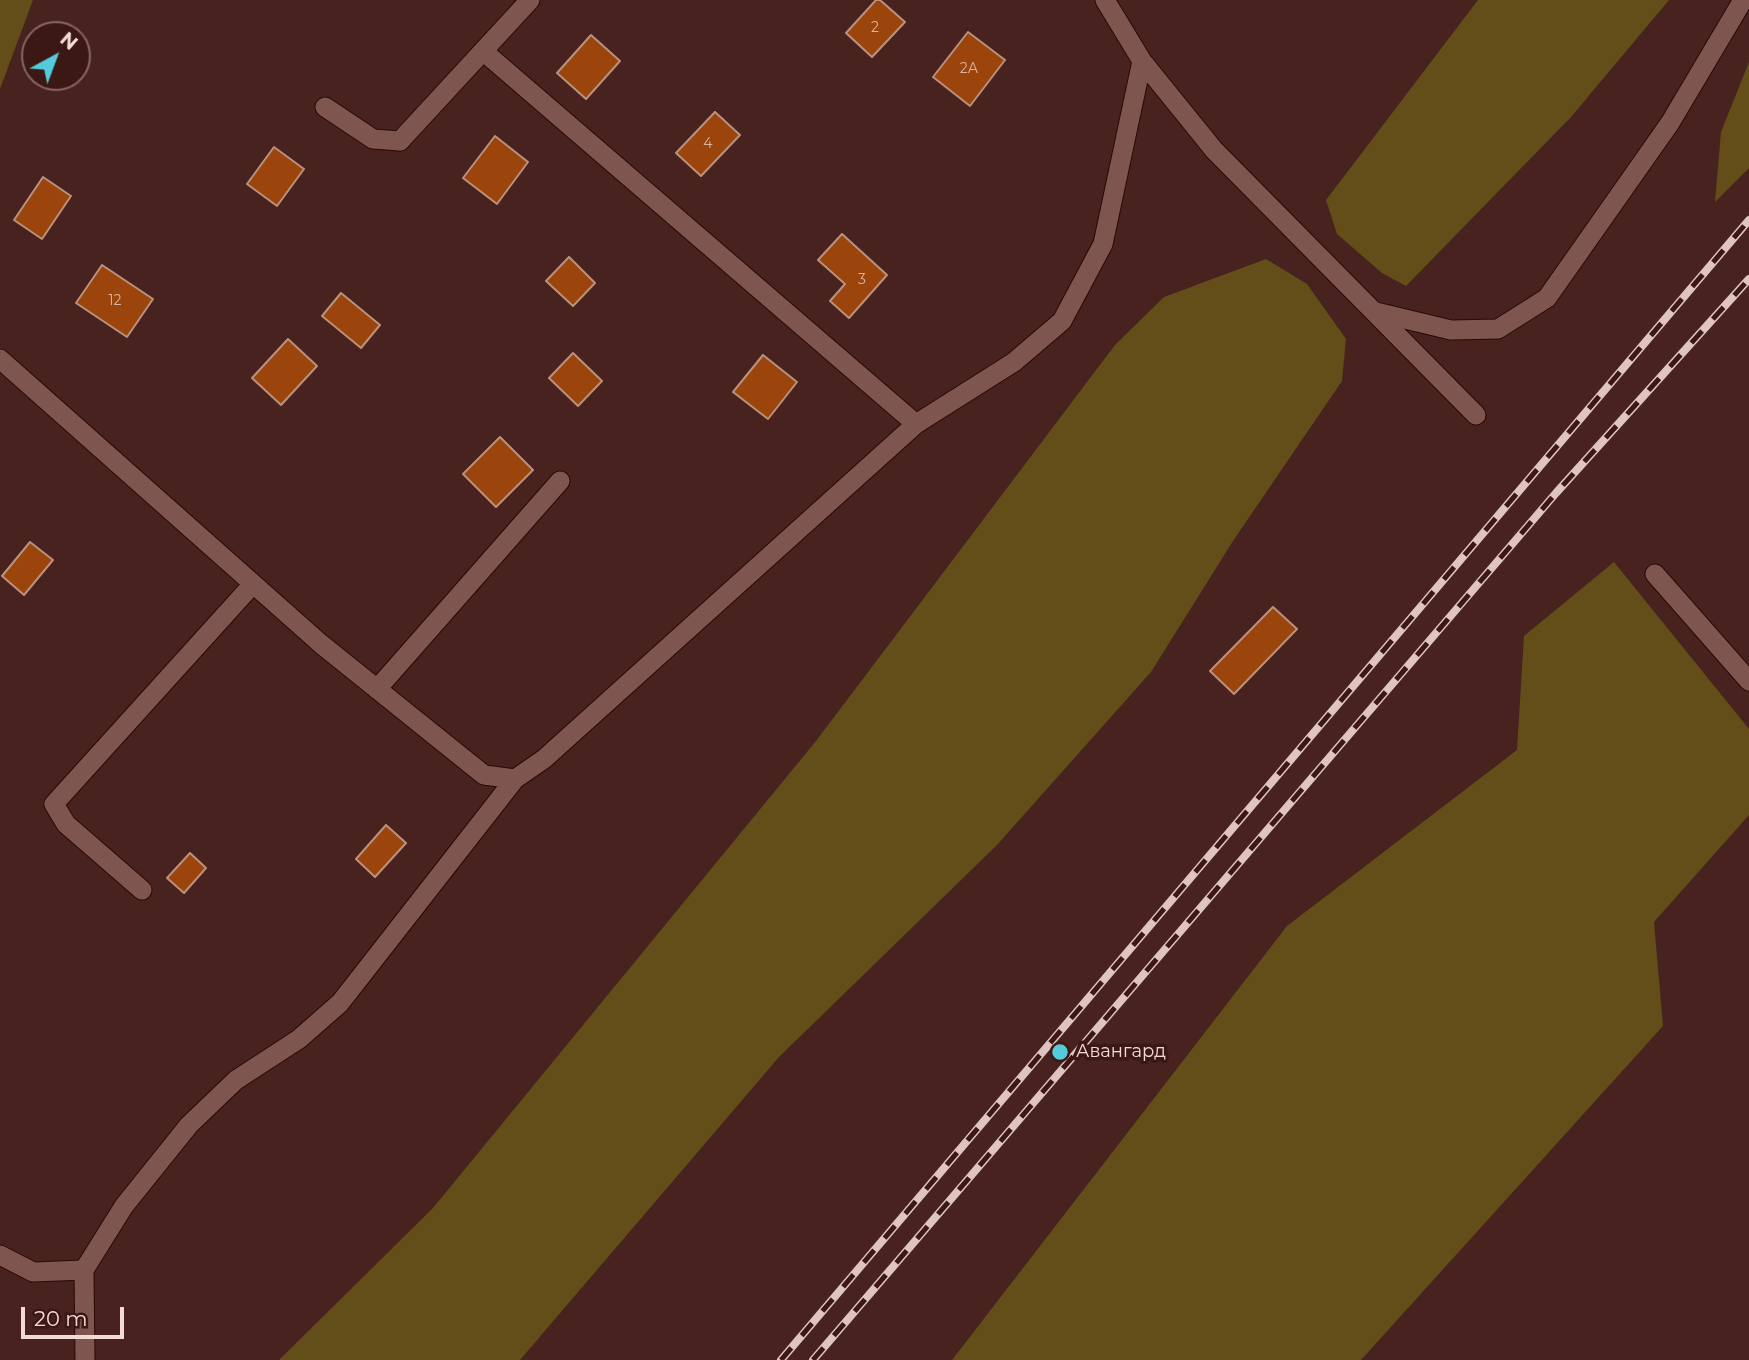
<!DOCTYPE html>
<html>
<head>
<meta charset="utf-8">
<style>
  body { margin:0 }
  #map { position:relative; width:1749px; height:1360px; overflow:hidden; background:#47221e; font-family:Montserrat,sans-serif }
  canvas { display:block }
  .north { position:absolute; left:21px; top:21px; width:70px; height:70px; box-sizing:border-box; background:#3c1815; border:2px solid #856662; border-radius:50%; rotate:41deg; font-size:19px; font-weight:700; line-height:28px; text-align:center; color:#f3dad6 }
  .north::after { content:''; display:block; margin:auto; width:24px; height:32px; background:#53cbda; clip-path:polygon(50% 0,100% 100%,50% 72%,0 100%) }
  .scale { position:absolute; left:21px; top:1307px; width:103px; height:32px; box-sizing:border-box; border:4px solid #f3dad6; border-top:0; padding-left:9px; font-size:21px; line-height:24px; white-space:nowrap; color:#f3dad6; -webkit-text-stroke:5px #3c1815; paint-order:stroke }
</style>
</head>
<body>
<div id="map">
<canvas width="1749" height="1360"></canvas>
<div class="north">N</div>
<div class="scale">20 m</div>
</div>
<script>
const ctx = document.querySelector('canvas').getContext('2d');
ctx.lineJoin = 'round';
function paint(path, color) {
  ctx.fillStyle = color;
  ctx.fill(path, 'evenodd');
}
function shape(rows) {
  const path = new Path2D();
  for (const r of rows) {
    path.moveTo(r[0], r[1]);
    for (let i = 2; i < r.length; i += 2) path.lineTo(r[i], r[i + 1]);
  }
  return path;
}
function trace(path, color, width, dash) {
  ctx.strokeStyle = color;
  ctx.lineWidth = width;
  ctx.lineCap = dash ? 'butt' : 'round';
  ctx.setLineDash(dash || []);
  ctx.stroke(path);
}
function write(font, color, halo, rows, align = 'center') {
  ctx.font = font + ' Montserrat,sans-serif';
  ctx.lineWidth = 7;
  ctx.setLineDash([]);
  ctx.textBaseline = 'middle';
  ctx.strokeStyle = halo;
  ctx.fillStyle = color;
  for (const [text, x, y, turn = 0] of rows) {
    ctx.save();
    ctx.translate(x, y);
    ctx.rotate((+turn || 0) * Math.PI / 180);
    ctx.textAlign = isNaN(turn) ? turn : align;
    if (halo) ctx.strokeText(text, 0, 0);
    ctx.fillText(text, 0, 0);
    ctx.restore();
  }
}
const green = shape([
  [0,0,33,0,0,89],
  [1478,0,1669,0,1571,117,1406,286,1382,273,1337,234,1326,200],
  [1749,62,1749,168,1715,202,1721,132],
  [1266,259,1307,284,1346,339,1342,381,1233,541,1151,672,997,845,779,1057,520,1360,279,1360,433,1208,816,741,1115,345,1164,297],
  [1614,562,1749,729,1749,815,1654,922,1663,1026,1361,1360,952,1360,1287,926,1517,750,1524,636]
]);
const building = shape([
  [876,0,880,0,905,22,872,57,846,33,876,0],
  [968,32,1005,60,970,106,933,77,968,32],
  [591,35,620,61,586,99,557,73,591,35],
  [715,112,740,135,701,176,676,153,715,112],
  [495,136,528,162,497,204,463,178,495,136],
  [274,147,304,169,277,206,247,184,274,147],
  [43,177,71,196,42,239,14,220,43,177],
  [842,234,887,275,849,318,830,301,845,284,818,260,842,234],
  [569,257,595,283,573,306,546,281,569,257],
  [102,265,153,299,127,337,76,303,102,265],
  [341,293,380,325,361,348,322,316,341,293],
  [288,339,317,366,281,405,252,378,288,339],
  [573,353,602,381,578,406,549,378,573,353],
  [763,355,797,382,768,419,733,392,763,355],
  [500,437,533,470,496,507,463,474,500,437],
  [30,542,53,560,24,595,2,576,30,542],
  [1273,607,1297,629,1234,694,1210,671,1273,607],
  [386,825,406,843,375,877,356,859,386,825],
  [190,853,206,868,184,893,167,878,190,853]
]);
const service = shape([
  [325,107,373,139,400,141],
  [377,689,560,481],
  [142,890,66,824,54,804,253,584],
  [0,1255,33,1272,84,1270],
  [85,1360,84,1270,124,1206,189,1125,236,1080,299,1039,340,1003,515,779]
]);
const minor = shape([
  [1105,0,1142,61,1214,150,1476,415],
  [483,51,916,424],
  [400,141,530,0],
  [1376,312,1451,330,1498,329,1547,298,1670,123,1743,0],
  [0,359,321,644,484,775,515,779,544,759,916,424,1014,362,1062,321,1103,244,1142,61],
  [1655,574,1749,681]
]);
const rail = shape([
  [781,1360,1749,220],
  [813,1360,1556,493,1749,279]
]);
const markers = [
  [1060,1052,9,"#53cbda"]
];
const numberNames = [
  ["2",875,28],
  ["2А",969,69],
  ["4",708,144],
  ["3",862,280],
  ["12",115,301]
];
const poiNames = [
  ["Авангард",1076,1052]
];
paint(green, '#634e1a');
paint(building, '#9b440b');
trace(building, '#ba917d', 2);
trace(service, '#2b0907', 21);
trace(minor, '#2b0907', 21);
trace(service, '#7e554f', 19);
trace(minor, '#7e554f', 19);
trace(rail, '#dfc4c0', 8);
trace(rail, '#3c1815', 5, [16]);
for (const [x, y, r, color] of markers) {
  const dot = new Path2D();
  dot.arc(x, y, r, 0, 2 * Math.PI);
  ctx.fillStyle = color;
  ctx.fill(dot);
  trace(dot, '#3c1815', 2.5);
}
write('14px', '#ddb4a3', null, numberNames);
write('18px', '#f3dad6', '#3c1815', poiNames, 'left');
</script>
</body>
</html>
